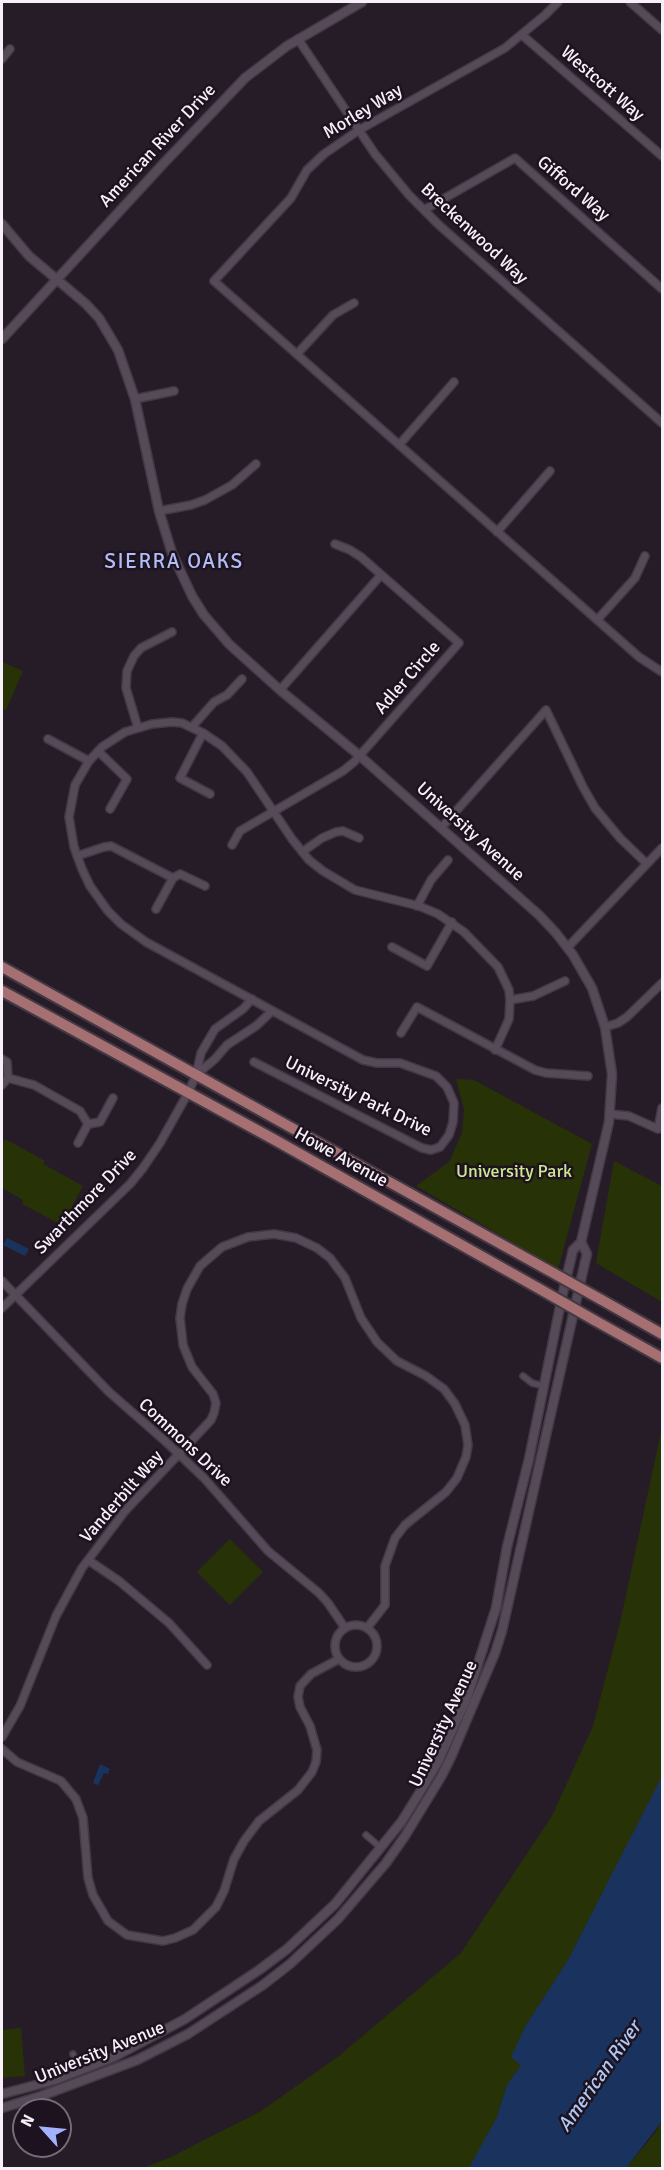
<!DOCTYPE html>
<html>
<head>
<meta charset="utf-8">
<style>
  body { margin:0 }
  #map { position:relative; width:664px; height:2170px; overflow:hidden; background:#261c28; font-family:Signika,sans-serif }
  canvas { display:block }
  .frame { position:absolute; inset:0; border:3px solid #f7f0f9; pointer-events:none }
  .north { position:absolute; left:12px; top:2098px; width:60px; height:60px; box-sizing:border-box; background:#1d121f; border:2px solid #746b76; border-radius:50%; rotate:297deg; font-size:16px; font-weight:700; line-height:24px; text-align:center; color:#f7f0f9 }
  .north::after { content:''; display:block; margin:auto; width:21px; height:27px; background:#a3b2fc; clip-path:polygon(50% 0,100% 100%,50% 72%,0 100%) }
</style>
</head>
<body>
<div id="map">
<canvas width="664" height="2170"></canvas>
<div class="frame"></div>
<div class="north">N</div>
</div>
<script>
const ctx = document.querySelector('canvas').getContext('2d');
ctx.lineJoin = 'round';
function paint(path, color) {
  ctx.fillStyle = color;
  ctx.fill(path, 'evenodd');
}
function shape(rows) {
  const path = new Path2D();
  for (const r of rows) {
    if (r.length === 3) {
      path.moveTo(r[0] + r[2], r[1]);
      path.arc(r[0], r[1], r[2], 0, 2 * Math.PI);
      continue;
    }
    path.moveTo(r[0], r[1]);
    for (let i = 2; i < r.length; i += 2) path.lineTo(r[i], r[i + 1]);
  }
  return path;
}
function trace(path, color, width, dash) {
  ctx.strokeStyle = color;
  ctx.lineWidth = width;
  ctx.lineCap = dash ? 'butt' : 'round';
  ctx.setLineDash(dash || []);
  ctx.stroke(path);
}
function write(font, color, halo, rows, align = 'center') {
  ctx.font = font + ' Signika,sans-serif';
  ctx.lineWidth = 5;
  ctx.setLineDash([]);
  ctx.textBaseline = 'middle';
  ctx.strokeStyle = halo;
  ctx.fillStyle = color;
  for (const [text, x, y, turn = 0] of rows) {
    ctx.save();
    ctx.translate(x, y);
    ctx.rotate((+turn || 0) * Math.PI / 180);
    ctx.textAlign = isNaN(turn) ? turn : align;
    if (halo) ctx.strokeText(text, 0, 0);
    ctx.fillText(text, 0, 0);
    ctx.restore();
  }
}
const green = shape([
  [2,662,23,671,6,710,2,708],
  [456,1079,474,1080,592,1144,558,1269,416,1186,449,1162,462,1133,464,1109],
  [5,1139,45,1161,43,1164,83,1186,62,1225,22,1204,23,1200,2,1188,2,1145],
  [614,1161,662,1186,662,1302,596,1263],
  [662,1427,662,1777,568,1960,526,2025,521,2065,507,2085,497,2117,471,2167,143,2168,171,2157,261,2111,339,2056,461,1953,552,1816,593,1726,620,1623],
  [230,1539,263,1572,230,1605,197,1572],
  [21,2028,25,2076,2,2078,2,2030],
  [662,2121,662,2168,626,2168,655,2133]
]);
const water = shape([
  [7,1238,29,1249,25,1256,3,1245],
  [100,1764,110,1769,108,1774,104,1773,98,1785,93,1783],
  [662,1776,662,2121,626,2168,469,2168,497,2117,507,2085,521,2065,511,2057,526,2025,568,1960]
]);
const pedestrian = shape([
  [523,1376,532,1383,544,1386],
  [366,1835,381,1848],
  [73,2054,79,2070]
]);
const minor = shape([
  [558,2,545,15,505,48,359,130,324,154,307,170,291,198,214,281,639,657,662,672],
  [630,2,662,30],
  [522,35,662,156],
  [298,39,375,154,409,195,439,225,662,423],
  [2,59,10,49],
  [424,210,515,158,662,289],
  [297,354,333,315,354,303],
  [135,399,174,391],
  [399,445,454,382],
  [159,511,191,505,205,500,232,485,256,464],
  [497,532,550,471],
  [597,620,635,578,645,556],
  [280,690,381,575],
  [192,727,214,702,227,695,242,679],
  [138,728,126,688,127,671,134,656,141,648,172,632],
  [203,733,180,778,210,794],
  [48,739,89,761],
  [98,751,127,779,110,809],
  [441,828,546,710,583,787,595,808,620,838,647,864],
  [232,845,240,831,343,771,354,762,459,643,361,557,350,550,335,544],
  [302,852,322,838,336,832,343,831,359,838],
  [77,856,104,847,111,846,173,878],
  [417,906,431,880,448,860],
  [156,909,173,878,180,874,205,886],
  [392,947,427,966,452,922],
  [568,947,662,848],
  [510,1000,533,996,565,981],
  [605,1027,618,1023,627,1017,662,983],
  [401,1033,417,1007,535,1070,546,1073,588,1076],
  [2,1059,7,1062,8,1078],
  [254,1062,422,1148,431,1150,440,1147,449,1135,453,1122,454,1103,447,1087,436,1076,400,1063,377,1063,363,1060,146,942,121,924,108,911,90,886,82,869,74,847,69,817,75,785,89,761,102,747,125,732,152,724,172,722,182,723,203,733,222,746,247,772,292,839,309,860,323,871,355,890,419,906,438,914,464,932,498,967,509,990,510,1000,509,1019,495,1050],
  [196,1075,215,1059,227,1045,256,1026,272,1011],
  [2,1085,8,1078,34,1085,80,1111,88,1124,78,1143],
  [610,1114,629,1116,658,1129,662,1108],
  [88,1124,100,1122,113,1098],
  [2,1281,109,1392,165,1441,204,1478,268,1551,319,1593,328,1603,345,1628],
  [2,1308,130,1184,143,1168,160,1143,188,1093,196,1075,201,1053,215,1029,243,1009,252,999],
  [88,1560,119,1581,169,1623,207,1665],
  [356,1646,21],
  [2,1737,20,1706,56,1616,82,1568,125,1511,211,1420,214,1413,216,1403,213,1394,192,1367,183,1345,180,1318,182,1304,187,1289,200,1266,222,1247,248,1237,274,1234,296,1238,317,1248,330,1258,345,1278,361,1318,377,1342,397,1361,426,1376,444,1389,455,1404,465,1425,468,1445,466,1457,457,1478,446,1492,405,1525,395,1538,385,1566,385,1605,367,1628],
  [2,1749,17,1762,61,1781,76,1799,83,1818,88,1878,93,1895,108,1921,127,1935,163,1941,175,1938,193,1930,216,1907,224,1891,234,1859,244,1841,259,1821,298,1790,312,1772,316,1762,317,1750,310,1726,300,1707,298,1697,300,1686,311,1674,339,1659]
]);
const tertiary = shape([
  [2,224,29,256,86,304,99,318,118,350,135,399,159,511,172,553,192,596,204,615,229,644,280,690,360,756,539,915,556,933,573,955,592,988,605,1027,612,1074,609,1122,581,1242,573,1250,563,1292,529,1459,507,1547,496,1608,467,1698,438,1762,420,1792,402,1821,335,1904,287,1949,259,1970,185,2019,114,2057,55,2080,2,2094],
  [2,339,163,164,245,78,287,46,362,2],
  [2,2108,41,2096,137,2060,188,2034,263,1985,290,1964,338,1919,386,1863,405,1836,441,1777,451,1757,495,1653,502,1631,585,1262,587,1254,581,1242]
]);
const primary = shape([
  [2,967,546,1269],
  [2,991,275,1140,538,1288],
  [600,1299,662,1334],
  [594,1320,662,1358]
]);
const primaryBridge = shape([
  [546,1269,600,1299],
  [538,1288,594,1320]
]);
const streetNames = [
  ["Westcott Way",602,84,41],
  ["Morley Way",363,112,-31],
  ["American River Drive",158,146,-47],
  ["Gifford Way",573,189,41],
  ["Breckenwood Way",474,234,43],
  ["Adler Circle",408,678,-49],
  ["University Avenue",470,832,42],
  ["University Park Drive",358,1097,26],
  ["Howe Avenue",341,1158,29],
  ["Swarthmore Drive",86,1202,-46],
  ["Commons Drive",185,1443,43],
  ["Vanderbilt Way",122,1497,-49],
  ["University Avenue",444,1724,-65],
  ["University Avenue",100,2053,-22]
];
const parkNames = [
  ["University Park",514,1172]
];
const waterNames = [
  ["American River",600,2077,-55]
];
const quarterNames = [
  ["SIERRA OAKS",174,562]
];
paint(green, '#283207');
paint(water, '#1a335e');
trace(pedestrian, '#423944', 8);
trace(minor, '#423944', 10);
trace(tertiary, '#423944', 11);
trace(primary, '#423944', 14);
trace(pedestrian, '#564a58', 5);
trace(minor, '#564a58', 7);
trace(tertiary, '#564a58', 8);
trace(primary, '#a66f71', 10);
trace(primaryBridge, '#423944', 14, []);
trace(primaryBridge, '#a66f71', 10);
write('18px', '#f7f0f9', '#1d121f', streetNames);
write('18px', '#cfe792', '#1d121f', parkNames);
write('italic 20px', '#aec8f3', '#1d121f', waterNames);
ctx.letterSpacing = '1.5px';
write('21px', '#b2bdf5', '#1d121f', quarterNames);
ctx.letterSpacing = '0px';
</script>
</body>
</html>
